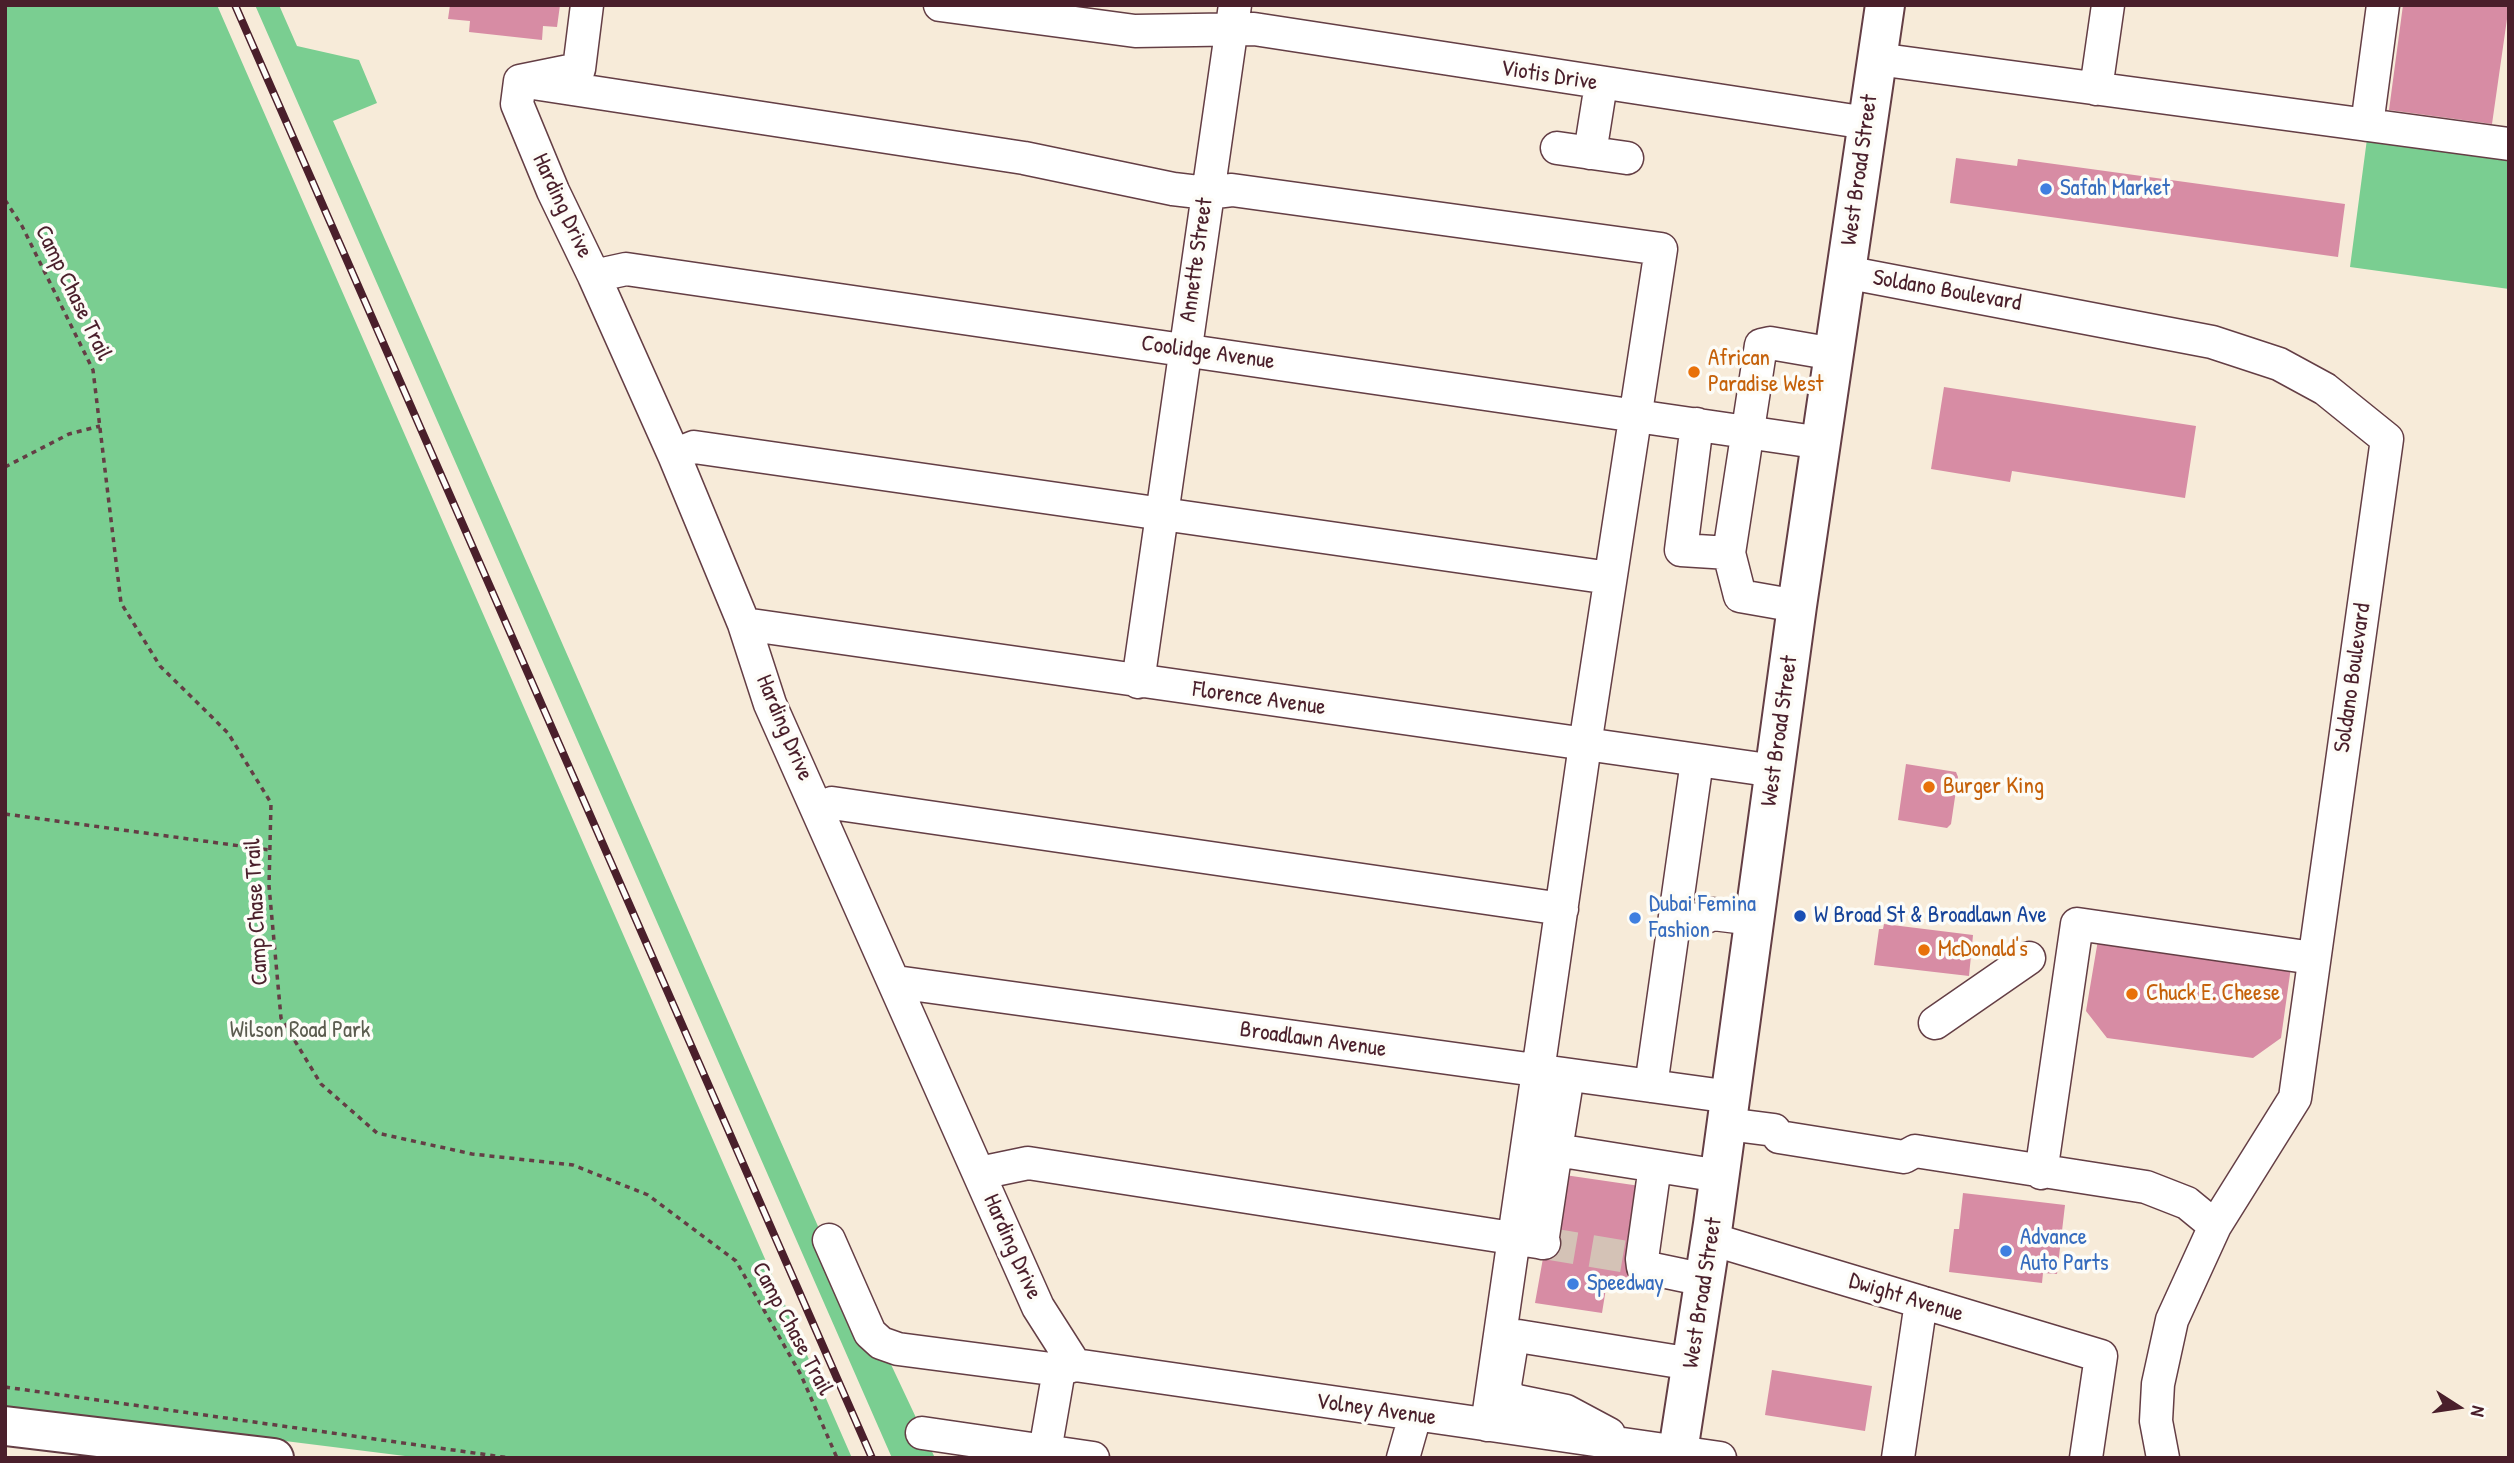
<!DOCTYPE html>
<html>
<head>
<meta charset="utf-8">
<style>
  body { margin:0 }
  #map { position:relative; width:2514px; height:1463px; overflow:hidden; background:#f7ebd9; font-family:"Patrick Hand",sans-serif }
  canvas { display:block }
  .frame { position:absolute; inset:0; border:7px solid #4a1f2b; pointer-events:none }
  .north { position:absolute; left:2423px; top:1372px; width:70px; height:70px; -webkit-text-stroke:5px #fdfcf7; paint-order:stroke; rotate:102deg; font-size:19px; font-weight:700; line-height:28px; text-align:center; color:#4a1f2b }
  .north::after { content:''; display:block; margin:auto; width:24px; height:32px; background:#4a1f2b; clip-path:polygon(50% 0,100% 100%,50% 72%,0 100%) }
</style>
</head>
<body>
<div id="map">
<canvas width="2514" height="1463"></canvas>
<div class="frame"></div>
<div class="north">N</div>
</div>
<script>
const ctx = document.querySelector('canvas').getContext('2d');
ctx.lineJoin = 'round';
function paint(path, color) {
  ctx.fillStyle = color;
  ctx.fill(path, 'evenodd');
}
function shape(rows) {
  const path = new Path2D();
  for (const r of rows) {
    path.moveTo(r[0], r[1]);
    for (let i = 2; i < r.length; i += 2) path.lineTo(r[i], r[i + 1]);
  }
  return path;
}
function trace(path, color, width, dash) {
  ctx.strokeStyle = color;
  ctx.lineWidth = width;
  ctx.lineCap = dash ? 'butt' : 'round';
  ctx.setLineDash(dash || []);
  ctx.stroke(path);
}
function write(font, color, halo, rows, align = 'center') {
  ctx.font = font + ' "Patrick Hand",sans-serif';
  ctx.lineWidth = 7;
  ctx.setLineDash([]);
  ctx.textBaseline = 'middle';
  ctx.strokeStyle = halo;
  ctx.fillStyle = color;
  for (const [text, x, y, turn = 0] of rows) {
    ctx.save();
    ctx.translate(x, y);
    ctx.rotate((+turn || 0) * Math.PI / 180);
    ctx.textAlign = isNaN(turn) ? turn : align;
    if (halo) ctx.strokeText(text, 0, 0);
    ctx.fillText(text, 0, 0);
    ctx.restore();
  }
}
const green = shape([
  [5,5,217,5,852,1458,421,1458,5,1406],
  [255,5,279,5,297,46,359,60,377,103,333,121,867,1338,887,1356,935,1458,892,1458],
  [2367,139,2509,155,2509,289,2350,267]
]);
const building = shape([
  [450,5,560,5,557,27,543,26,542,40,469,32,470,21,448,19],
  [2403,5,2509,5,2492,124,2389,110],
  [1956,158,2017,166,2018,159,2345,204,2338,257,1950,203],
  [1944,387,2196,426,2185,498,2012,471,2010,482,1931,469],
  [1906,764,1956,772,1958,777,1951,824,1947,828,1898,820],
  [1884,924,1973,935,1969,976,1874,965,1879,929,1883,929],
  [2098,940,2291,967,2281,1038,2253,1058,2107,1038,2086,1011],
  [1558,1174,1640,1186,1643,1189,1630,1277,1627,1279,1608,1276,1602,1313,1535,1303],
  [1963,1193,2065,1205,2057,1274,2043,1273,2042,1283,1949,1272,1954,1229,1959,1229],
  [1772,1370,1872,1386,1865,1431,1765,1415]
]);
const minorTunnel = shape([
  [1544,1243,1633,1258]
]);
const path = shape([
  [5,200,22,226,93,370,121,603,160,666,228,733,271,803,269,886,281,1018,321,1084,377,1133,472,1154,573,1165,648,1195,736,1261,801,1375,837,1458],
  [5,467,69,434,100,426],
  [5,814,270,850],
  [5,1387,510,1458]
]);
const minor = shape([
  [587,5,579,69,520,81,1024,158,1173,189,1207,193,1232,190,1661,249,1585,745,1487,1425],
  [940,5,1135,31,1254,29,1867,123],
  [1877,59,2509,144],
  [520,81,517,104,553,191,594,276,674,455,744,624,770,704,1038,1307,1075,1365],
  [2096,89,2108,5],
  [2367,125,2383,5],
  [1557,148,1627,158],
  [1590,153,1601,84],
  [1845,272,2212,342,2279,364,2325,389,2387,439,2295,1098,2215,1226,2172,1320,2158,1384,2156,1421,2163,1458],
  [594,276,626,269,1822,443],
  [1697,424,1681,550,1729,553,1761,345,1770,343,1834,354],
  [674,455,694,447,1610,578],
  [1729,553,1740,596,1797,606],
  [744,624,1775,771],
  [1138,682,1235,5],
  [818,809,832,803,1562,909],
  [1675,918,1699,920,1713,914,1754,919],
  [896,982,1731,1097],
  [1935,1023,2029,958],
  [1568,1075,1556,1150,1720,1176],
  [1651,1086,1697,761],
  [1727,1124,1774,1130,1779,1137,1904,1157,1915,1151,2146,1187,2187,1203,2215,1226],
  [1655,1166,1642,1259,1643,1267,1705,1280],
  [980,1173,1028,1163,1544,1243],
  [2041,1173,2077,924,2313,958],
  [1711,1239,2101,1356,2086,1458],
  [829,1240,870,1333,881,1343,898,1349,1059,1370],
  [1542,1243,1556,1150],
  [922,1433,1093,1458],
  [1609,1434,1566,1411,1517,1401,1508,1396,1505,1385,1512,1342,1518,1336,1692,1364],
  [1045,1451,1059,1370,1075,1365,1720,1458],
  [1403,1458,1415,1416],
  [1898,1458,1921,1302]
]);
const major = shape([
  [5,1426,274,1458],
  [1677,1458,1713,1224,1797,606,1885,5]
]);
const rail = shape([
  [235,5,872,1458]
]);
const markers = [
  [2046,189,7,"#3f7fe0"],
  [1694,372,7,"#e8710a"],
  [1929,787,7,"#e8710a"],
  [1800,916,7,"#1a4fb4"],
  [1635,918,7,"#3f7fe0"],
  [1924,950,7,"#e8710a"],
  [2132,994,7,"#e8710a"],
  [2006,1251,7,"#3f7fe0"],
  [1573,1284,7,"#3f7fe0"]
];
const streetNames = [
  ["Viotis Drive",1549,76,9],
  ["West Broad Street",1860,170,-82],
  ["Harding Drive",562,206,65],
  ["Annette Street",1197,260,-82],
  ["Soldano Boulevard",1947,291,10],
  ["Camp Chase Trail",73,293,64],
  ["Coolidge Avenue",1208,353,8],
  ["Soldano Boulevard",2353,678,-82],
  ["Florence Avenue",1259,699,8],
  ["Harding Drive",784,728,67],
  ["West Broad Street",1780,731,-82],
  ["Camp Chase Trail",257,912,-93],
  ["Broadlawn Avenue",1313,1040,8],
  ["Harding Drive",1012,1247,66],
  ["West Broad Street",1703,1293,-81],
  ["Dwight Avenue",1906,1298,17],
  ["Camp Chase Trail",792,1329,62],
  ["Volney Avenue",1376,1410,8]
];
const shopNames = [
  ["Safah Market",2060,189],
  ["Dubai Femina",1649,905],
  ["Fashion",1649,931],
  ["Advance",2020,1238],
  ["Auto Parts",2020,1264],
  ["Speedway",1587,1284]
];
const foodNames = [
  ["African",1708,359],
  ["Paradise West",1708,385],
  ["Burger King",1943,787],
  ["McDonald's",1938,950],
  ["Chuck E. Cheese",2146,994]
];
const transitNames = [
  ["W Broad St & Broadlawn Ave",1814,916]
];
const parkNames = [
  ["Wilson Road Park",300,1031]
];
paint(green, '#7ace91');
paint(building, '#d78ca4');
trace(minorTunnel, '#d4c2b6', 32, [32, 16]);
trace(minor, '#643e45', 35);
trace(major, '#643e45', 42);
trace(path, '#643e45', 3.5, [5, 5]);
trace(minor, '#fff', 32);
trace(major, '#fff', 38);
trace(rail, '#4a1f2b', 8);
trace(rail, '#fdfcf7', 5, [16]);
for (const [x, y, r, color] of markers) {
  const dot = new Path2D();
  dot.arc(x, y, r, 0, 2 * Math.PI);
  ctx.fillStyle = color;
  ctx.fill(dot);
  trace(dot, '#fdfcf7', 2.5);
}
write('23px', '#4a1f2b', '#fdfcf7', streetNames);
write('23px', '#366cbe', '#fdfcf7', shopNames, 'left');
write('23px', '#c56008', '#fdfcf7', foodNames, 'left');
write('23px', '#164399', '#fdfcf7', transitNames, 'left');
write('23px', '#5b5c4f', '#fdfcf7', parkNames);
</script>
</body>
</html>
